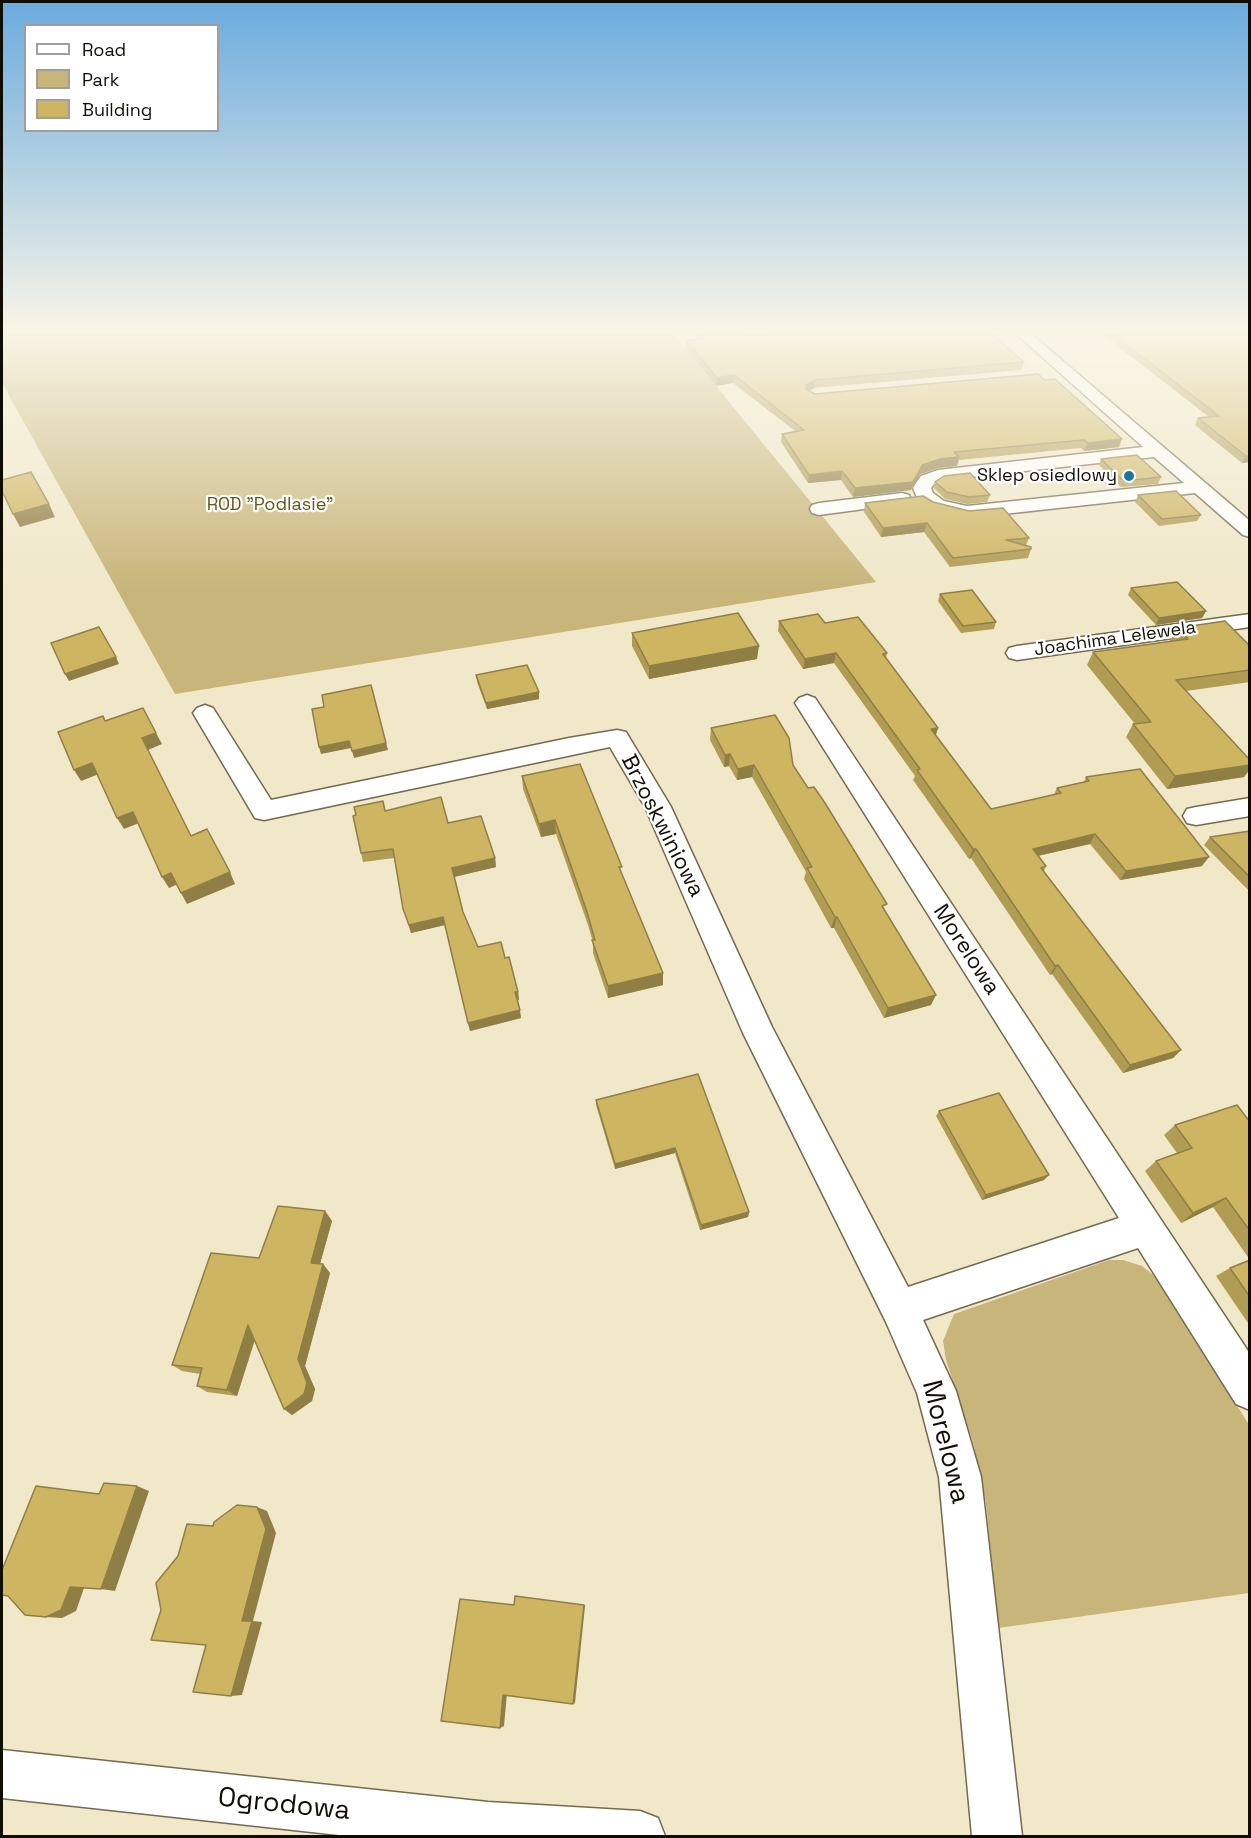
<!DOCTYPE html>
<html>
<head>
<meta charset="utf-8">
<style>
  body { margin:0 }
  #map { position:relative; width:1251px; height:1838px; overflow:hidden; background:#f1e8ca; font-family:"Space Grotesk",sans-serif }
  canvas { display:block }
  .frame { position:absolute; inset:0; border:3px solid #100d04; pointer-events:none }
  .legend { position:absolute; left:24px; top:24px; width:195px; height:108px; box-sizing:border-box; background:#fff; border:2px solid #9f9e9b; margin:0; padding:8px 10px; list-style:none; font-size:18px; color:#100d04 }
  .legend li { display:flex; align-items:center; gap:12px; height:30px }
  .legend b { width:30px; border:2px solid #9f9e9b }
</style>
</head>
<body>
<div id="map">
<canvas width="1251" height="1838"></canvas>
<div class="frame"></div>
<ul class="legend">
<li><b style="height:8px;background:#fff"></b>Road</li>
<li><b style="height:16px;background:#c7b579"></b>Park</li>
<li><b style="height:16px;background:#ceb562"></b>Building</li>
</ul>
</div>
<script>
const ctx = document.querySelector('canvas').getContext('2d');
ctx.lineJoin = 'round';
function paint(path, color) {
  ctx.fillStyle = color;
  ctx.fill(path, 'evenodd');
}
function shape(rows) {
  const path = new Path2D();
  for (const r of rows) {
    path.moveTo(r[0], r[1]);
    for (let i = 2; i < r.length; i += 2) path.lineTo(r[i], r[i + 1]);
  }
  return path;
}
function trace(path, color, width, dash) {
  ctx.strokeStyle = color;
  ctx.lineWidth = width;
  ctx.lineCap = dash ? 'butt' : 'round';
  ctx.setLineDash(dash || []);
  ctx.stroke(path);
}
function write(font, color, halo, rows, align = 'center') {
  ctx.font = font + ' "Space Grotesk",sans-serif';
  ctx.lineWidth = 4.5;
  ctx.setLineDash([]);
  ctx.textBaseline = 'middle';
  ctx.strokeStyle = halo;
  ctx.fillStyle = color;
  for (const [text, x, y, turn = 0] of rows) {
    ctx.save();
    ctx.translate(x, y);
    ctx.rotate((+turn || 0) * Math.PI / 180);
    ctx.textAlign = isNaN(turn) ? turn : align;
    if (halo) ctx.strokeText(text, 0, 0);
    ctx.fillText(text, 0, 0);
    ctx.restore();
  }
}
const green = shape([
  [2,333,673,333,876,582,175,694,2,383],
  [1109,1260,1123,1260,1142,1266,1157,1278,1169,1293,1249,1425,1249,1593,998,1628,986,1503,974,1446,946,1360,943,1341,954,1314]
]);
const minor = shape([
  [1015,333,1030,333,1250,521,1250,537,1243,535,1195,493,967,518,931,509,918,500,913,488,918,480,921,476,938,470,1143,447,1015,333],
  [1154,457,1184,483,967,506,944,501,933,493,931,488,934,484,942,480,1154,457],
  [902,493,909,495,911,499,909,503,819,515,812,513,810,509,812,505,819,503,902,493],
  [1250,614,1250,627,1017,660,1009,658,1006,653,1009,648,1017,646,1250,614],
  [807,695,815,698,1250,1354,1250,1410,1236,1404,1138,1248,923,1320,956,1391,981,1477,1022,1836,972,1836,939,1477,917,1393,886,1322,743,1033,645,807,610,747,264,820,255,818,193,713,197,708,205,705,213,708,271,800,569,738,617,730,626,732,671,807,772,1027,908,1287,1119,1218,795,703,799,698,807,695],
  [1250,798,1250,816,1196,825,1187,823,1183,816,1187,809,1196,807,1250,798],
  [2,1750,488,1802,640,1811,658,1818,665,1836,348,1836,2,1798,2,1750]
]);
const wall = shape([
  [693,333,745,333,748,335,993,334,992,334,1024,362,1022,370,814,388,809,391,815,394,1038,374,1119,447,1084,451,1081,448,959,460,957,466,938,468,920,474,911,490,853,497,841,480,808,483,781,442,782,434,795,431,733,383,716,386,685,348,686,340,697,339],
  [1101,333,1250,333,1250,462,1242,463,1195,425,1198,418,1209,417],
  [1101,459,1161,477,1158,484,1121,487,1099,465],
  [935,482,990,495,987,502,967,504,945,499,934,488],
  [1138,495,1201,515,1197,521,1159,526,1135,502],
  [933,502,1029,538,1026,545,1031,549,1028,558,950,567,924,532,881,537,864,512,865,503],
  [1131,588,1206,611,1202,618,1156,625,1128,595],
  [940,594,996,622,994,629,961,633,938,601],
  [779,621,825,623,887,653,886,658,938,728,936,735,991,809,1054,795,1057,788,1084,782,1086,777,1202,866,1120,880,1090,844,1038,856,1046,866,1044,871,1181,1050,1173,1058,1123,1073,1052,974,1050,975,971,858,969,859,913,780,915,776,834,663,803,669,778,631],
  [1177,628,1250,646,1250,682,1186,691,1250,760,1250,769,1244,777,1167,789,1126,737,1133,724,1135,724,1087,665,1093,652,1171,641,1170,641],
  [632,633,757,659,649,679,632,646],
  [476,675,539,699,487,709,477,682],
  [711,728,793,765,885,910,931,1005,884,1018,834,928,831,928,804,879,806,872,752,777,737,780,729,766,724,767,710,740],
  [522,776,622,874,663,973,663,985,608,998,593,953,593,942,588,925,556,834,541,837,523,789],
  [386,811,448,823,495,858,496,867,454,877,463,912,478,947,505,958,518,992,519,1000,517,1000,521,1018,470,1031,445,925,411,933,403,909,394,858,363,862,361,853],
  [1250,831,1250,892,1204,845,1210,837],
  [698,1074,749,1212,748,1217,700,1230,675,1153,615,1169,596,1105,596,1100],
  [939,1111,1044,1180,982,1200,936,1116],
  [1250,1122,1250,1260,1213,1207,1181,1223,1145,1171,1156,1161,1177,1153,1164,1135,1175,1125],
  [325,1211,332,1221,320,1264,323,1264,330,1273,305,1366,315,1389,312,1401,292,1415,284,1409,255,1340,237,1396,207,1392,197,1386,200,1374,182,1371,172,1365,259,1258],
  [1250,1260,1250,1326,1216,1276,1230,1268]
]);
const shadedWall = shape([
  [734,375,733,383,716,386,717,378],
  [815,380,814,388,805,393,806,385],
  [1122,439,1119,447,1084,451,1088,443],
  [1246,456,1250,456,1250,462,1242,463],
  [959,457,957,466,938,468,920,474,911,490,853,497,855,488,940,459],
  [842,471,841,480,808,483,809,475],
  [49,504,55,517,20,527,13,514],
  [927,523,924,532,881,537,883,528],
  [1206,611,1202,618,1156,625,1159,618],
  [759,646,757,659,649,679,649,666],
  [836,653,834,663,803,669,805,659],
  [116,657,119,664,69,681,65,674],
  [371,685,388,750,354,758,352,751],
  [539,692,539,699,487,709,486,703],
  [938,728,935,737,931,729],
  [156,733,162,744,148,750,142,738],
  [349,741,351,748,321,754,319,747],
  [730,754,729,766,724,767,725,755],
  [92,763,99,774,81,781,74,770],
  [754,765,752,777,737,780,738,769],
  [1250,765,1250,769,1244,777,1167,789,1175,776],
  [133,812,139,823,124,829,117,818],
  [555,820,556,834,541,837,539,824],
  [1095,834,1090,844,1028,858,1033,849],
  [973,849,976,849,971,858,969,859],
  [1209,857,1202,866,1120,880,1126,871],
  [495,858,496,867,454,877,452,868],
  [230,872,235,884,187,904,181,893],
  [171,873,178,884,169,888,162,877],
  [443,917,445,925,411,933,409,925],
  [835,917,837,917,834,928,831,928],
  [1058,965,1052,974,1050,975,1055,966],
  [663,973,663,985,608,998,608,986],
  [515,992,518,992,519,1000,516,1001],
  [936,995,931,1005,884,1018,888,1008],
  [520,1010,521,1018,470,1031,468,1023],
  [1181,1050,1173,1058,1123,1073,1130,1065],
  [675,1148,675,1153,615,1169,615,1164],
  [1049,1175,1044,1180,982,1200,986,1195],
  [1226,1198,1213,1207,1181,1223,1193,1213],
  [325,1211,332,1221,318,1271,311,1263],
  [749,1212,748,1217,700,1230,701,1225],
  [323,1264,330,1273,305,1366,315,1389,312,1401,292,1415,284,1409],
  [248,1325,257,1332,237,1396,227,1390],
  [137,1486,149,1491,115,1591,101,1589],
  [257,1507,267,1511,276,1533,253,1621,262,1622,242,1695,231,1696,242,1621],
  [70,1587,84,1588,76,1611,62,1618,46,1617],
  [584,1605,585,1606,575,1703,573,1704],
  [507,1693,504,1726,500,1728,503,1695]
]);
const building = shape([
  [698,333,745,333,748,335,773,333,991,333,1024,362,815,380,806,385,806,389,815,394,1038,374,1045,380,1055,379,1122,439,1088,443,1084,440,954,452,959,457,940,459,922,465,913,482,855,488,842,471,809,475,782,434,804,430,734,375,717,378,686,340,702,339,698,333],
  [1111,333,1250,333,1250,456,1246,456,1198,418,1219,416,1111,333],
  [1137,455,1161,477,1124,481,1101,459,1137,455],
  [31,472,49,504,13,514,2,491,2,480,31,472],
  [970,473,990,495,969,497,947,492,935,482,944,476,970,473],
  [1176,491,1201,515,1162,519,1138,495,1176,491],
  [923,496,933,502,969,511,1003,508,1029,538,1006,540,1031,547,1031,549,953,558,927,523,883,528,865,503,923,496],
  [1177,582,1206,611,1159,618,1131,588,1177,582],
  [972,590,996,622,963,626,940,594,972,590],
  [738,613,759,646,649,666,632,633,738,613],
  [818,614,825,623,858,617,887,653,883,654,938,728,931,729,991,809,1061,793,1057,788,1089,781,1086,777,1140,769,1209,857,1126,871,1095,834,1033,849,1046,866,1041,868,1181,1050,1130,1065,1058,965,1055,966,976,849,973,849,917,770,920,769,836,653,805,659,779,621,818,614],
  [1225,621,1250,646,1250,670,1176,680,1250,760,1250,765,1175,776,1133,724,1151,722,1093,652,1188,639,1177,628,1225,621],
  [99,627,116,657,65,674,51,643,99,627],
  [527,665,539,692,486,703,476,675,527,665],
  [371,685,386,743,352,751,349,741,319,747,312,709,324,707,322,695,371,685],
  [143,708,156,733,142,738,191,836,207,829,230,872,181,893,171,873,162,877,133,812,117,818,92,763,74,770,58,732,103,716,105,721,143,708],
  [775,715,789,738,793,765,808,788,814,787,825,803,887,904,882,906,936,995,888,1008,837,917,835,917,807,868,812,867,754,765,738,769,730,754,725,755,711,728,775,715],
  [580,764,622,867,619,867,663,973,608,986,592,940,595,940,587,912,555,820,539,824,522,776,580,764],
  [441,797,448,823,481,816,495,858,452,868,463,912,478,947,501,942,505,958,509,957,518,992,515,992,520,1010,468,1023,443,917,409,925,403,909,393,849,361,853,353,816,356,815,354,807,383,801,385,811,441,797],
  [1250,831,1250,877,1210,837,1250,831],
  [698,1074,749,1212,701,1225,675,1148,615,1164,596,1100,698,1074],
  [999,1093,1049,1175,986,1195,939,1111,999,1093],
  [1237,1105,1250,1122,1250,1231,1226,1198,1193,1213,1156,1161,1192,1148,1175,1125,1237,1105],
  [278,1206,325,1211,311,1263,323,1264,298,1359,307,1383,304,1394,284,1409,248,1325,227,1390,197,1386,202,1368,172,1365,211,1253,259,1258,278,1206],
  [1250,1260,1250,1297,1230,1268,1250,1260],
  [104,1483,137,1486,101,1589,70,1587,61,1610,46,1617,25,1615,8,1596,2,1595,2,1570,36,1486,99,1494,104,1483],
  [237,1505,257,1507,266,1529,242,1621,252,1621,231,1696,193,1692,206,1645,151,1640,161,1610,156,1583,178,1556,187,1524,213,1526,214,1522,237,1505],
  [515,1596,584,1605,573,1704,503,1695,500,1728,441,1721,460,1599,514,1605,515,1596]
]);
const markers = [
  [1129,476,6,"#1d74a4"]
];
const farPoinames = [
  ["Sklep osiedlowy",1117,476]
];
const farParknames = [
  ["ROD \"Podlasie\"",270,505]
];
const farStreetnames = [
  ["Joachima Lelewela",1115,639,-8]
];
const streetNames = [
  ["Brzoskwiniowa",662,826,63],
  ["Morelowa",966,950,57]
];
const nearStreetnames = [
  ["Morelowa",945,1442,76],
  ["Ogrodowa",284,1805,6]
];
paint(green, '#c7b579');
trace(minor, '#736a4f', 3);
paint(minor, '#fff');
paint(wall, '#b19c54');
paint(shadedWall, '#907f45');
paint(building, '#ceb562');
trace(building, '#907f45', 1.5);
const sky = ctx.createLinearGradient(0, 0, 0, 590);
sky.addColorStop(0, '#6aabde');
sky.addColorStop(0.56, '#f9f5e7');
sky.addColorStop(1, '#f9f5e700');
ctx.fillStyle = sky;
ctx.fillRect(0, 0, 1251, 590);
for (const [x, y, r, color] of markers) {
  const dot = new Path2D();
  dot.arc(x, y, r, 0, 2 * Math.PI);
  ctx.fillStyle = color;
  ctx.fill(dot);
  trace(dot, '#fff', 2);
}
write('18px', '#100d04', '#fff', farPoinames, 'right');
write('18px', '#665516', '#fff', farParknames);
write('18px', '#100d04', '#fff', farStreetnames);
write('22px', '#100d04', '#fff', streetNames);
write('27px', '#100d04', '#fff', nearStreetnames);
</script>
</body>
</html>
